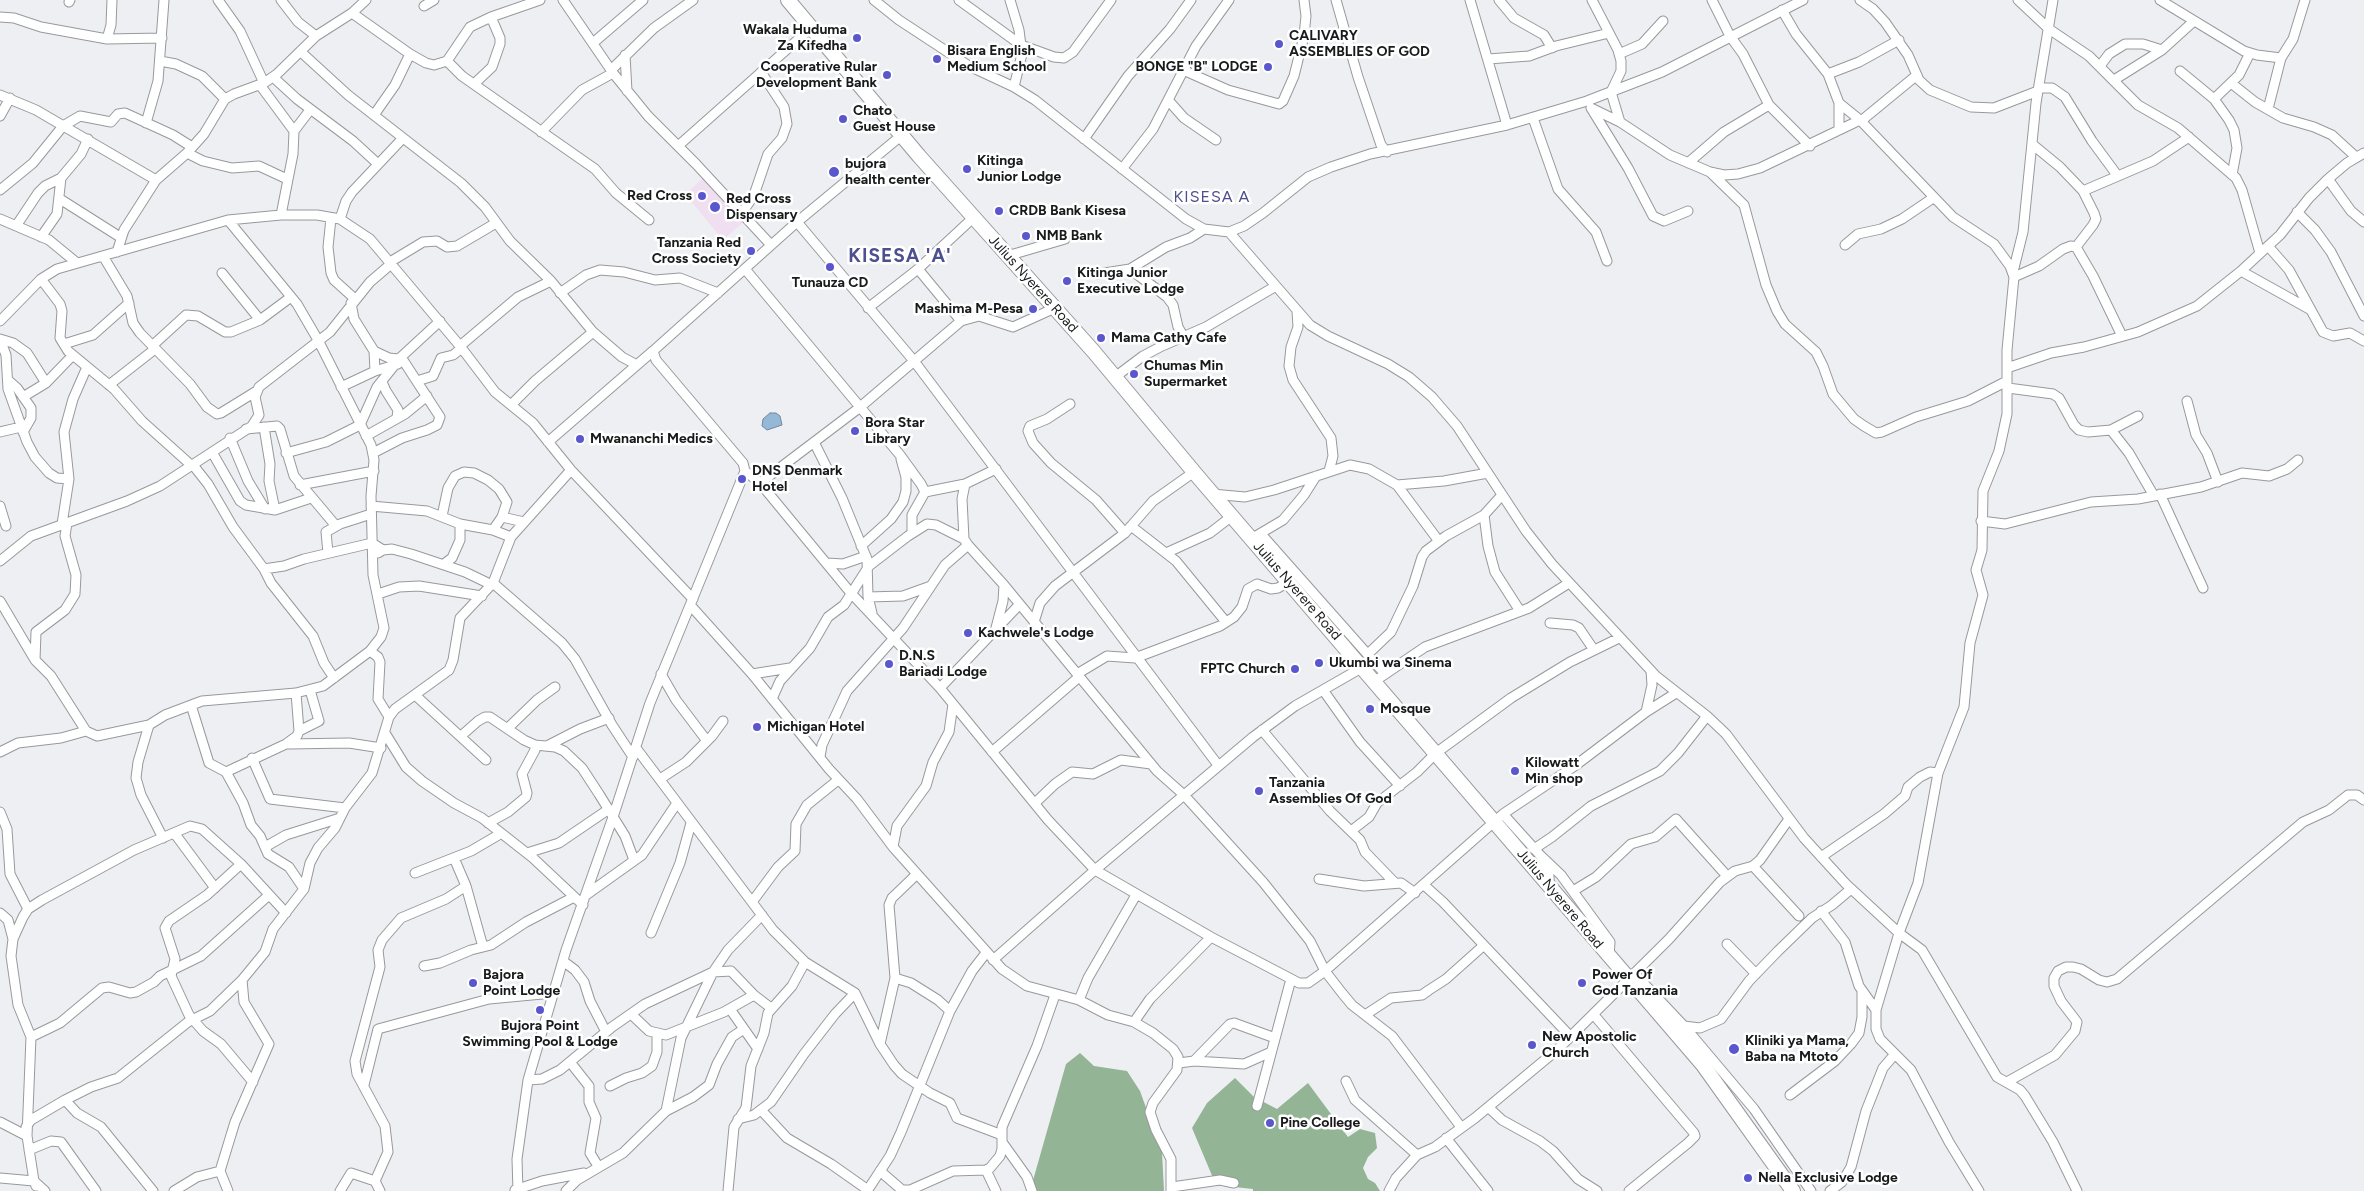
<!DOCTYPE html>
<html>
<head>
<meta charset="utf-8">
<style>
  body { margin:0 }
  canvas { display:block; background:#edeff3 }
</style>
</head>
<body>
<canvas width="2364" height="1191"></canvas>
<script>
const ctx = document.querySelector('canvas').getContext('2d');
ctx.lineJoin = 'round';
function paint(path, color) {
  ctx.fillStyle = color;
  ctx.fill(path, 'evenodd');
}
function shape(rows) {
  const path = new Path2D();
  for (const r of rows) {
    path.moveTo(r[0], r[1]);
    for (let i = 2; i < r.length; i += 2) path.lineTo(r[i], r[i + 1]);
  }
  return path;
}
function trace(path, color, width, dash) {
  ctx.strokeStyle = color;
  ctx.lineWidth = width;
  ctx.lineCap = dash ? 'butt' : 'round';
  ctx.setLineDash(dash || []);
  ctx.stroke(path);
}
function write(font, color, halo, rows, align = 'center') {
  ctx.font = font + ' Figtree,sans-serif';
  ctx.lineWidth = 5;
  ctx.setLineDash([]);
  ctx.textBaseline = 'middle';
  ctx.strokeStyle = halo;
  ctx.fillStyle = color;
  for (const [text, x, y, turn = 0] of rows) {
    ctx.save();
    ctx.translate(x, y);
    ctx.rotate((+turn || 0) * Math.PI / 180);
    ctx.textAlign = isNaN(turn) ? turn : align;
    if (halo) ctx.strokeText(text, 0, 0);
    ctx.fillText(text, 0, 0);
    ctx.restore();
  }
}
const medical = shape([
  [706,176,746,220,723,240,685,194]
]);
const forest = shape([
  [1080,1053,1094,1066,1127,1071,1140,1091,1162,1152,1164,1191,1030,1191,1066,1064],
  [1235,1078,1254,1097,1277,1109,1308,1083,1348,1137,1360,1129,1375,1133,1377,1148,1368,1157,1363,1168,1368,1179,1375,1183,1380,1191,1253,1191,1253,1189,1216,1185,1192,1128,1207,1103]
]);
const water = shape([
  [770,413,776,413,780,416,782,425,767,430,762,426,763,419,770,413]
]);
const minor = shape([
  [218,0,240,31,264,83],
  [281,0,298,22,316,36],
  [563,0,613,73,648,116,696,164,771,245],
  [874,0,899,20,969,66,1014,87,1035,100,1186,219,1204,229,1229,232,1244,226,1263,213,1308,177,1331,167,1370,154,1507,125,1587,101,1662,72,1803,0],
  [959,0,1021,45,1054,57,1064,58,1073,52,1111,0],
  [1010,0,1019,30,1022,54,1014,87],
  [1336,0,1358,77,1381,145,1387,152],
  [1470,0,1507,125],
  [1499,0,1514,18,1544,35,1552,48],
  [1592,0,1618,50,1621,61,1621,71,1611,92,1620,122],
  [1712,0,1730,36,1743,54,1769,105,1810,146],
  [1860,0,1873,9,1885,22,1908,55,1919,80,1930,90,1971,107,1994,108,2038,91],
  [2018,0,2049,29,2089,56,2138,105,2178,128,2236,178,2242,190,2260,253],
  [2160,0,2244,51,2257,55,2281,58],
  [69,2,70,0],
  [424,6,434,0],
  [1782,10,1796,34,1828,74,1839,103,1860,120,1953,217,1994,244,2010,266,2014,277,2007,350,2007,414,1999,451,1983,491,1982,550,1976,570,1983,595,1970,643,1964,707,1938,773,1918,883,1899,933,1876,1010,1876,1029,1880,1039,1911,1070,1949,1142,1979,1191],
  [352,13,410,54,426,63,434,65,447,61,470,27,491,17,540,0],
  [0,17,14,18,41,27,107,39,162,38],
  [107,39,111,25,112,0],
  [593,43,643,0],
  [301,52,348,95,461,183,485,207,510,241,551,281,593,332,622,357,637,365],
  [1619,54,1642,44,1663,21],
  [625,55,627,91],
  [1488,59,1529,56,1556,46,1609,33],
  [160,61,176,64,202,76,225,99],
  [447,61,462,76,595,169,616,193,649,220],
  [2100,66,2109,54,2125,44,2143,44,2162,50],
  [611,70,654,28,693,0],
  [1183,70,1228,90,1279,104,1283,101,1294,76,1304,36,1306,16,1304,0],
  [2180,71,2214,99,2229,120,2234,130,2237,148,2232,175],
  [1828,74,1859,62,1899,40],
  [273,77,297,99,353,141,378,164],
  [2114,80,2162,50,2194,21],
  [2231,83,2255,102,2283,118,2314,127,2332,135,2356,157],
  [474,84,492,67,500,44,500,38,491,17],
  [260,85,294,131],
  [2039,88,2052,88,2065,97,2092,141,2117,175],
  [0,95,36,110,156,180],
  [2214,99,2239,75,2250,53],
  [1168,100,1184,118,1216,140],
  [1591,108,1620,122,1670,155,1710,172,1724,175,1738,174,1760,168,1860,120],
  [1591,108,1628,168,1653,216,1664,221,1688,211],
  [2268,109,2281,58,2293,39,2305,0],
  [374,115,395,85,410,54],
  [0,116,10,98],
  [1533,118,1558,189,1596,232,1607,261],
  [1861,121,1917,75],
  [146,123,158,81,164,0],
  [1839,130,1839,103],
  [541,132,582,90,613,73],
  [1084,139,1128,76,1170,29,1191,0],
  [2032,144,2060,167,2083,191,2094,213,2096,219,2093,225,2076,247],
  [678,146,811,28],
  [187,153,203,161,232,168,259,166,287,179],
  [1688,163,1724,132,1769,105],
  [1122,169,1153,129,1196,46,1229,0],
  [1710,172,1744,205,1766,285,1777,311,1785,324,1816,352,1823,366,1833,394,1854,419,1864,426,1876,433,1882,432,1916,417,1968,401,2007,381],
  [2328,179,2351,211,2364,222],
  [0,190,33,163,63,126,80,116,111,122,118,114,125,113,173,135,192,147],
  [2083,191,2153,161,2189,137],
  [60,199,120,237],
  [2297,212,2315,230,2331,252,2364,316],
  [742,213,754,195,768,154,782,138,787,124,784,107,761,72],
  [281,215,293,154,294,131,310,110],
  [331,218,328,247,331,273,334,280,355,299],
  [0,219,49,240,77,263],
  [340,219,346,201,352,192,403,138],
  [797,222,914,361,1218,765],
  [16,226,38,193,45,186,61,178],
  [1229,232,1310,325,1328,336,1388,364,1409,377,1432,397,1457,426,1526,531,1552,564,1656,676,1707,716,1726,734,1804,838,1846,884,1899,933,1922,950,1997,1077,2020,1090,2025,1096,2053,1142,2077,1191],
  [41,237,57,214,61,178,81,154,88,139],
  [1845,245,1858,234,1881,229,1902,219,1933,198],
  [2268,246,2289,270,2323,332,2333,336,2350,333,2364,341],
  [117,252,124,230,156,180,187,153,204,134,225,99,234,94,264,83,277,74,316,36,352,13,366,0],
  [103,256,127,296,133,323,140,333,190,384,207,407,217,414,221,413,255,392],
  [1007,256,1065,239],
  [390,262,423,242,437,241,447,247,457,246,496,223],
  [745,269,900,455,921,484,925,492,912,515,912,533],
  [918,269,961,321],
  [1130,269,1167,297,1173,305,1178,327,1183,336],
  [2241,271,2311,310],
  [2013,272,2023,232,2036,103,2053,0],
  [222,273,260,320],
  [1098,274,1130,269,1166,247,1190,238,1204,229],
  [2014,277,2039,266,2063,249,2071,246,2076,247,2093,276,2122,336],
  [41,279,60,304,62,311,60,338,68,351,114,389,142,421,191,465],
  [560,293,586,275,600,270,624,272,655,280,680,278,718,293],
  [351,303,354,319,374,351,375,371],
  [868,308,918,269,973,218],
  [1297,311,1298,327,1291,347,1289,366,1293,380,1331,438,1333,456,1329,471],
  [0,321,41,279,57,269,228,220,281,215,317,215,340,219,370,239,460,346,495,392,533,423,571,470,693,599],
  [0,339,6,355,8,389,27,442,35,457,49,473,57,478,69,479],
  [0,339,13,343,27,353,46,383],
  [64,344,93,335,129,303],
  [152,346,186,315,198,316,225,332,231,332,260,320,291,297],
  [460,346,518,297,551,281],
  [2007,368,2051,353,2084,347,2138,332,2197,306,2241,271,2268,246,2280,235,2309,198,2328,179,2347,163,2364,153],
  [1115,377,1143,356,1162,346,1206,327,1276,286],
  [8,380,17,388,31,408,31,418,23,432],
  [417,381,433,376,441,358,453,355,462,348],
  [382,382,386,391,398,410,397,417],
  [109,385,155,349],
  [341,387,375,371,398,364],
  [2008,388,2053,394,2059,398,2074,425,2079,430,2088,432,2111,430,2138,416],
  [23,397,46,383,73,355],
  [2187,401,2196,435,2207,453,2218,482],
  [1070,404,1047,419,1030,426,1028,431,1033,443,1051,463,1096,500,1125,533],
  [511,405,535,381,593,332],
  [264,427,270,464,269,481,275,510],
  [246,429,277,426,280,429,294,476,336,526],
  [2111,430,2129,453,2154,496],
  [0,432,21,427],
  [366,436,405,414,427,396],
  [230,438,248,481,265,509],
  [548,442,653,351],
  [814,442,842,498,867,559,868,597,872,613],
  [212,452,240,501,246,505,275,510,311,498],
  [286,453,326,442,360,425,377,387,401,357,440,321],
  [373,453,402,438,427,430,437,425,440,417,401,357,398,359,389,358,374,351],
  [193,465,208,484,233,527,264,569,284,566,304,559,372,543,383,550],
  [745,471,760,483,850,592,940,688,1048,820,1095,870,1211,937,1299,983,1308,983,1325,971,1503,814,1576,765,1646,712,1676,693],
  [760,483,859,408,961,321,979,316,1013,327,1055,308],
  [965,484,962,499,964,539,968,545,1004,585,1157,771,1184,795,1263,882,1310,941,1325,971,1342,993,1352,1005,1392,1036,1461,1127],
  [300,485,374,471],
  [1397,485,1438,540],
  [925,492,965,484,996,469],
  [1212,494,1245,497,1274,490,1350,465,1369,469,1397,485,1444,481,1488,473],
  [2160,494,2203,588],
  [0,506,6,526],
  [371,506,427,511,460,524,493,530,511,537],
  [1484,515,1488,546,1495,572,1520,611],
  [442,516,448,488,455,476,464,472,474,473,488,480,499,489,507,502,502,517,493,530],
  [502,517,524,522],
  [1981,521,2005,524,2091,502,2138,499,2201,487,2242,473,2269,476,2287,469,2298,460],
  [62,524,69,479,64,432,73,399,87,367],
  [1131,526,1176,561,1226,622],
  [1261,534,1385,674],
  [1256,536,1283,520,1304,495,1316,476],
  [861,546,891,519,903,502,906,491,906,477,901,459],
  [328,553,326,532,340,524,371,514],
  [378,553,383,550,392,549,411,554,465,572,492,585],
  [1166,553,1210,533,1232,516],
  [0,561,31,536,127,501,160,486,252,426,259,415,255,397,259,387,330,332,370,282,391,264],
  [827,563,843,564,866,556],
  [444,564,452,558,460,540,460,524],
  [264,569,271,583,313,636,324,663,334,678],
  [493,583,562,643,575,659,612,725,633,757],
  [378,594,399,587,419,586,482,596],
  [868,597,903,596,931,586],
  [0,601,35,660,51,676,86,731,97,736,149,725,138,762,136,778,141,795,163,838],
  [691,606,752,674,829,769,857,799,893,847,1002,969,1027,986,1079,1000,1108,1015,1134,1022,1153,1033,1173,1049,1178,1057,1177,1070,1153,1103,1150,1112,1156,1130,1171,1159,1171,1191],
  [1034,622,1040,603,1055,586,1125,533,1153,501,1194,472],
  [1550,623,1573,625,1579,628,1594,650],
  [996,628,1003,601,1004,585],
  [370,651,378,657,380,662,378,699,389,717],
  [1368,654,1391,632,1413,586,1422,557,1426,551,1446,536,1484,515,1502,495],
  [35,660,36,632,65,610,75,594,76,575,65,536,67,523],
  [661,674,676,700,707,741],
  [752,674,790,668],
  [1077,674,1107,656,1135,658,1220,626,1234,617,1242,607,1248,589,1257,584,1271,589,1278,588,1288,582],
  [1375,681,1425,647,1529,608,1569,583],
  [940,688,1019,605],
  [1323,690,1360,742,1400,786],
  [415,695,486,760],
  [772,699,780,681,810,648,828,617,844,605,869,566,908,536,927,524,936,525,964,539],
  [191,705,209,763,226,772,243,803,251,825,260,836,268,854,289,867,304,889],
  [1646,712,1652,685,1651,671],
  [149,725,165,715,202,701,296,693,323,686,370,651,381,637,384,628,373,575,371,496,374,460,371,445,318,340,297,304,228,220],
  [508,728,537,700,555,687],
  [1262,730,1330,811,1360,840,1365,852,1395,883],
  [299,731,319,721,310,690],
  [385,733,406,767,422,781,454,803,482,818,533,858,583,905],
  [461,736,478,721,485,717,490,717,524,740,535,745,555,747,564,751,582,768,599,794,625,836,634,860],
  [289,744,349,743,381,748],
  [547,746,580,729,609,718],
  [636,748,773,930,805,962,855,993,880,1044,894,1065,902,1074,930,1093,950,1103,957,1118,1002,1135],
  [0,752,18,743,61,738,86,731],
  [992,752,1079,677],
  [820,757,822,745,847,691,903,628,945,565,968,545],
  [252,758,270,799,345,808],
  [226,772,286,744,297,736,299,731,296,693],
  [660,779,686,762,712,736,723,721],
  [1035,803,1055,784,1072,772,1093,774,1121,760,1151,764],
  [0,812,7,829,10,874,28,909],
  [1503,814,1540,855,1549,875,1549,885],
  [488,823,508,812,526,797,527,793,522,774,535,750,535,745],
  [1351,831,1369,817,1377,803,1417,772,1436,753,1511,698,1570,662,1619,638],
  [175,834,215,888],
  [265,847,286,835,340,818],
  [893,847,897,826,926,786,933,762,949,732,953,704],
  [1534,849,1552,837,1591,806,1660,771,1678,753,1707,716],
  [527,853,559,843,609,809],
  [1540,855,1561,875,1610,942,1609,957],
  [1821,857,1884,814,1905,796,1908,787,1920,777,1930,772,1938,773],
  [454,858,466,886,483,947],
  [1753,866,1799,916],
  [415,873,471,851,500,834],
  [1319,879,1364,886,1401,883,1415,893],
  [1424,885,1443,902,1571,1037],
  [1573,891,1596,877,1631,844,1655,837,1676,819,1727,876],
  [586,895,642,855,677,803],
  [752,902,778,867,795,851,796,824,807,805,838,780],
  [1821,911,1845,942,1859,986,1876,1010],
  [0,913,8,920,13,939],
  [651,933,680,863,691,823],
  [1727,944,1756,974],
  [993,960,1095,870,1253,737,1295,706,1363,667],
  [563,961,575,970,584,982,590,1001,606,1032],
  [424,966,440,963,471,950,491,945,526,922,574,897],
  [1634,973,1684,1026,1754,1109,1811,1191],
  [895,978,911,983,938,1000,950,1011],
  [1079,1000,1088,978,1136,895],
  [730,1009,758,1049],
  [631,1014,649,1031,666,1035,724,1012,754,995],
  [1365,1015,1391,998,1422,995,1429,990,1446,979,1483,946],
  [1594,1015,1694,1133,1695,1136,1688,1143,1629,1191],
  [1134,1022,1150,999,1211,937],
  [1684,1026,1700,1028,1721,1019,1749,981,1778,951,1812,918,1832,905,1851,889],
  [31,1037,60,1023,102,988,109,987,130,993,136,992,154,982,160,976,201,956,269,895],
  [880,1044,895,978,889,905,892,898,917,874],
  [1194,1061,1230,1024,1234,1023,1275,1038],
  [570,1062,589,1086,589,1102,596,1118,590,1153,598,1166],
  [1179,1063,1194,1061,1244,1064,1271,1052],
  [528,1080,542,1079,560,1070,612,1027,645,1004,713,972,728,950,762,915],
  [1346,1081,1355,1100,1417,1155],
  [253,1082,221,1044,203,1031,189,1015,171,976,175,959,165,928,169,921,207,895,241,864,286,913],
  [2007,1082,2055,1055,2075,1031,2077,1022,2061,1001,2054,986,2054,978,2058,971,2066,967,2073,967,2081,969,2099,980,2107,982,2117,979,2303,822,2329,810,2348,795,2357,795,2364,800],
  [364,1085,378,1029,489,999,553,993],
  [610,1086,626,1078,642,1073,652,1066,657,1052,657,1034],
  [1790,1095,1835,1061,1851,1044,1859,1033,1862,1017,1862,991],
  [65,1100,77,1113,101,1127,153,1191],
  [1257,1106,1291,979],
  [1488,1107,1502,1120,1540,1141,1553,1151,1578,1179,1597,1191],
  [666,1111,681,1038,713,972,731,971,754,995,771,1008],
  [762,1111,787,1138,831,1164,868,1190],
  [738,1119,754,1115,771,1102,804,1054,835,1014,855,993],
  [0,1122,27,1136],
  [26,1127,31,1120,65,1100,91,1087,118,1078,188,1022,210,1011,242,980],
  [1446,1138,1488,1191],
  [1002,1142,1027,1177,1032,1191],
  [29,1150,51,1141,61,1142,96,1191],
  [986,1170,996,1191],
  [880,1171,902,1190,910,1190,953,1171,986,1170,990,1168,1000,1156,1002,1149,1002,1127,1037,1046,1055,995],
  [0,1178,34,1181,36,1186],
  [375,1181,388,1152,385,1126,357,1074,355,1061,380,967,378,950,382,940,401,918,446,899,466,886],
  [1172,1187,1220,1180,1234,1183],
  [515,1190,542,1181,584,1173],
  [45,1191,34,1181,27,1136,31,1037,18,1005,11,956,13,939,23,917,28,909,42,900,134,850,190,826,202,829,241,864],
  [174,1191,197,1177,220,1171],
  [228,1191,220,1171,235,1122,269,1044,244,1002,242,980,265,952,273,929,304,889,310,863,318,848,335,828,345,808,372,773,389,717,395,709,449,670,453,660,460,618,493,583,511,537,571,470],
  [340,1191,351,1173,375,1181,380,1191],
  [518,1191,517,1159,528,1080,566,950,613,817,650,703,745,471,743,463,656,360,653,351,797,222,902,135],
  [566,1191,577,1180,623,1153,666,1111,693,1097,709,1085,717,1064,732,1037,744,1029],
  [728,1191,734,1127,746,1108,751,1066,764,1033,768,1013,792,986,805,962],
  [867,1191,890,1156,901,1132,950,1011,972,971,986,953],
  [1389,1191,1396,1178,1417,1155,1435,1147,1475,1118,1558,1049,1669,939,1720,882,1735,871,1753,866,1760,860,1789,819],
  [1830,1191,1842,1182,1851,1167,1866,1111,1883,1068,1895,1054]
]);
const highway = shape([
  [788,0,919,156,1094,352,1199,478,1703,1065,1793,1191]
]);
const markers = [
  [857,38,5,"#5956ce"],
  [1279,44,5,"#5956ce"],
  [937,59,5,"#5956ce"],
  [1268,67,5,"#5956ce"],
  [887,75,5,"#5956ce"],
  [843,119,5,"#5956ce"],
  [967,169,5,"#5956ce"],
  [834,172,6,"#5956ce"],
  [702,196,5,"#5956ce"],
  [715,207,6,"#5956ce"],
  [999,211,5,"#5956ce"],
  [1026,236,5,"#5956ce"],
  [751,251,5,"#5956ce"],
  [830,267,5,"#5956ce"],
  [1067,281,5,"#5956ce"],
  [1033,309,5,"#5956ce"],
  [1101,338,5,"#5956ce"],
  [1134,374,5,"#5956ce"],
  [855,431,5,"#5956ce"],
  [580,439,5,"#5956ce"],
  [742,479,5,"#5956ce"],
  [968,633,5,"#5956ce"],
  [1319,663,5,"#5956ce"],
  [889,664,5,"#5956ce"],
  [1295,669,5,"#5956ce"],
  [1370,709,5,"#5956ce"],
  [757,727,5,"#5956ce"],
  [1515,771,5,"#5956ce"],
  [1259,791,5,"#5956ce"],
  [473,983,5,"#5956ce"],
  [1582,983,5,"#5956ce"],
  [540,1010,5,"#5956ce"],
  [1532,1045,5,"#5956ce"],
  [1734,1049,6,"#5956ce"],
  [1270,1123,5,"#5956ce"],
  [1748,1178,5,"#5956ce"]
];
const poiNames = [
  ["Wakala Huduma",847,30,"right"],
  ["Za Kifedha",847,46,"right"],
  ["CALIVARY",1289,36],
  ["ASSEMBLIES OF GOD",1289,52],
  ["Bisara English",947,51],
  ["Medium School",947,67],
  ["Cooperative Rular",877,67,"right"],
  ["Development Bank",877,83,"right"],
  ["BONGE \"B\" LODGE",1258,67,"right"],
  ["Chato",853,111],
  ["Guest House",853,127],
  ["Kitinga",977,161],
  ["Junior Lodge",977,177],
  ["bujora",845,164],
  ["health center",845,180],
  ["Red Cross",692,196,"right"],
  ["Red Cross",726,199],
  ["Dispensary",726,215],
  ["CRDB Bank Kisesa",1009,211],
  ["NMB Bank",1036,236],
  ["Tanzania Red",741,243,"right"],
  ["Cross Society",741,259,"right"],
  ["Kitinga Junior",1077,273],
  ["Executive Lodge",1077,289],
  ["Tunauza CD",830,283,"center"],
  ["Mashima M-Pesa",1023,309,"right"],
  ["Mama Cathy Cafe",1111,338],
  ["Chumas Min",1144,366],
  ["Supermarket",1144,382],
  ["Bora Star",865,423],
  ["Library",865,439],
  ["Mwananchi Medics",590,439],
  ["DNS Denmark",752,471],
  ["Hotel",752,487],
  ["Kachwele's Lodge",978,633],
  ["D.N.S",899,656],
  ["Bariadi Lodge",899,672],
  ["Ukumbi wa Sinema",1329,663],
  ["FPTC Church",1285,669,"right"],
  ["Mosque",1380,709],
  ["Michigan Hotel",767,727],
  ["Kilowatt",1525,763],
  ["Min shop",1525,779],
  ["Tanzania",1269,783],
  ["Assemblies Of God",1269,799],
  ["Bajora",483,975],
  ["Point Lodge",483,991],
  ["Power Of",1592,975],
  ["God Tanzania",1592,991],
  ["Bujora Point",540,1026,"center"],
  ["Swimming Pool & Lodge",540,1042,"center"],
  ["New Apostolic",1542,1037],
  ["Church",1542,1053],
  ["Kliniki ya Mama,",1745,1041],
  ["Baba na Mtoto",1745,1057],
  ["Pine College",1280,1123],
  ["Nella Exclusive Lodge",1758,1178]
];
const streetNames = [
  ["Julius Nyerere Road",1033,284,48],
  ["Julius Nyerere Road",1297,591,49],
  ["Julius Nyerere Road",1560,899,50]
];
const quarterNames = [
  ["KISESA A",1212,197]
];
const districtNames = [
  ["KISESA 'A'",900,256]
];
paint(medical, '#f0dff0');
paint(forest, '#93b595');
paint(water, '#95b8d6');
trace(water, '#70899e', 1);
trace(minor, '#97999d', 11);
trace(highway, '#97999d', 16);
trace(minor, '#fff', 9);
trace(highway, '#fff', 14);
for (const [x, y, r, color] of markers) {
  const dot = new Path2D();
  dot.arc(x, y, r, 0, 2 * Math.PI);
  ctx.fillStyle = color;
  ctx.fill(dot);
  trace(dot, '#fff', 2);
}
write('bold 14px', '#191a1b', '#fff', poiNames, 'left');
write('14px', '#191a1b', '#fff', streetNames);
ctx.letterSpacing = '1px';
write('16px', '#4d508e', '#fff', quarterNames);
ctx.letterSpacing = '0px';
ctx.letterSpacing = '1px';
write('bold 19px', '#4d508e', '#fff', districtNames);
ctx.letterSpacing = '0px';
</script>
</body>
</html>
